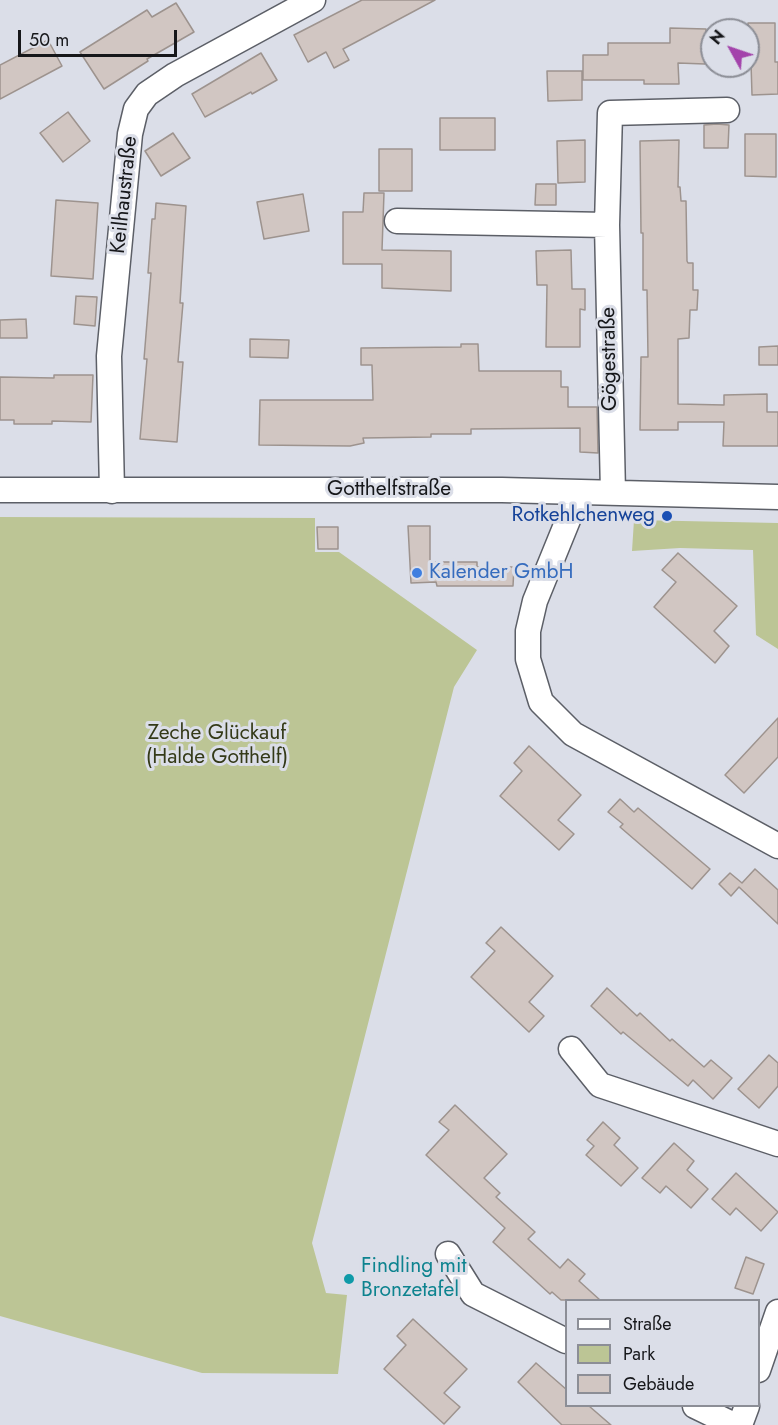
<!DOCTYPE html>
<html>
<head>
<meta charset="utf-8">
<style>
  body { margin:0 }
  #map { position:relative; width:778px; height:1425px; overflow:hidden; background:#dbdee8; font-family:Jost,sans-serif }
  canvas { display:block }
  .legend { position:absolute; left:565px; top:1299px; width:195px; height:108px; box-sizing:border-box; background:#dbdee8; border:2px solid #8c8e96; margin:0; padding:8px 10px; list-style:none; font-size:18px; color:#16171a }
  .legend li { display:flex; align-items:center; gap:12px; height:30px }
  .legend b { width:30px; border:2px solid #8c8e96 }
  .north { position:absolute; left:700px; top:18px; width:60px; height:60px; box-sizing:border-box; background:#dbdee8; border:2px solid #8c8e96; border-radius:50%; rotate:310deg; font-size:16px; font-weight:700; line-height:24px; text-align:center; color:#16171a }
  .north::after { content:''; display:block; margin:auto; width:21px; height:27px; background:#a343ab; clip-path:polygon(50% 0,100% 100%,50% 72%,0 100%) }
  .scale { position:absolute; left:18px; top:30px; width:159px; height:27px; box-sizing:border-box; border:3px solid #16171a; border-top:0; padding-left:8px; font-size:18px; line-height:21px; white-space:nowrap; color:#16171a; -webkit-text-stroke:4px #dbdee8; paint-order:stroke }
</style>
</head>
<body>
<div id="map">
<canvas width="778" height="1425"></canvas>
<ul class="legend">
<li><b style="height:8px;background:#fff"></b>Straße</li>
<li><b style="height:16px;background:#bcc595"></b>Park</li>
<li><b style="height:16px;background:#d1c6c2"></b>Gebäude</li>
</ul>
<div class="north">N</div>
<div class="scale">50 m</div>
</div>
<script>
const ctx = document.querySelector('canvas').getContext('2d');
ctx.lineJoin = 'round';
function paint(path, color) {
  ctx.fillStyle = color;
  ctx.fill(path, 'evenodd');
}
function shape(rows) {
  const path = new Path2D();
  for (const r of rows) {
    path.moveTo(r[0], r[1]);
    for (let i = 2; i < r.length; i += 2) path.lineTo(r[i], r[i + 1]);
  }
  return path;
}
function trace(path, color, width, dash) {
  ctx.strokeStyle = color;
  ctx.lineWidth = width;
  ctx.lineCap = dash ? 'butt' : 'round';
  ctx.setLineDash(dash || []);
  ctx.stroke(path);
}
function write(font, color, halo, rows, align = 'center') {
  ctx.font = font + ' Jost,sans-serif';
  ctx.lineWidth = 6;
  ctx.setLineDash([]);
  ctx.textBaseline = 'middle';
  ctx.strokeStyle = halo;
  ctx.fillStyle = color;
  for (const [text, x, y, turn = 0] of rows) {
    ctx.save();
    ctx.translate(x, y);
    ctx.rotate((+turn || 0) * Math.PI / 180);
    ctx.textAlign = isNaN(turn) ? turn : align;
    if (halo) ctx.strokeText(text, 0, 0);
    ctx.fillText(text, 0, 0);
    ctx.restore();
  }
}
const green = shape([
  [0,517,315,518,315,552,339,552,477,650,454,687,312,1243,326,1293,347,1295,338,1374,202,1373,0,1316],
  [634,520,778,523,778,649,756,635,753,550,680,548,632,551]
]);
const building = shape([
  [362,0,435,0,343,49,349,60,334,68,326,52,308,62,294,35,362,0],
  [176,3,194,32,147,59,148,61,104,89,80,52,147,10,152,17,176,3],
  [748,23,775,23,775,62,778,62,778,94,752,95,751,63,748,63,748,23],
  [670,28,706,29,705,64,678,63,679,84,644,84,644,80,583,80,583,55,608,55,608,43,670,43,670,28],
  [48,40,62,66,0,99,0,65,48,40],
  [261,53,277,80,252,94,251,92,205,117,192,94,261,53],
  [547,71,582,71,582,100,548,101,547,71],
  [68,112,90,141,63,162,40,133,68,112],
  [440,118,495,118,495,150,440,150,440,118],
  [717,124,729,125,728,148,704,148,704,125,717,124],
  [173,133,190,158,161,176,145,151,173,133],
  [745,134,776,134,776,177,745,176,745,134],
  [585,140,585,182,558,183,557,141,585,140],
  [679,140,678,187,680,187,681,201,686,201,687,261,688,263,693,263,693,290,698,290,697,310,690,310,689,338,678,339,678,404,724,405,724,395,767,394,767,412,778,412,778,446,723,446,724,422,678,422,678,430,640,430,641,357,648,357,647,290,643,290,643,233,641,233,640,141,679,140],
  [379,149,412,149,412,191,379,191,379,149],
  [536,184,556,184,556,205,535,205,536,184],
  [364,193,384,193,382,250,451,251,451,291,382,288,382,264,343,264,343,212,363,212,364,193],
  [303,194,309,231,264,239,257,202,303,194],
  [56,200,98,203,93,279,51,276,56,200],
  [156,203,186,206,180,303,183,303,178,362,183,362,177,442,140,439,147,359,144,359,151,273,148,273,152,219,155,219,156,203],
  [571,250,572,289,585,289,585,310,580,309,580,347,546,347,547,285,537,285,536,251,571,250],
  [76,296,97,297,95,326,74,324,76,296],
  [26,319,27,338,0,338,0,320,26,319],
  [250,339,289,340,288,358,250,357,250,339],
  [461,344,478,344,479,371,561,371,561,387,568,387,568,407,597,407,598,453,580,452,580,428,471,429,471,434,431,434,431,437,363,438,364,443,350,446,259,445,260,400,373,400,372,365,361,365,361,348,461,347,461,344],
  [778,346,778,365,759,365,759,347,778,346],
  [54,375,93,375,91,422,52,421,52,424,14,424,14,420,0,420,0,377,54,378,54,375],
  [408,526,430,526,430,562,477,562,477,567,514,567,513,586,437,586,436,582,411,583,408,526],
  [317,527,338,527,338,549,318,549,317,527],
  [678,553,737,606,714,631,729,646,715,663,654,607,676,582,662,570,678,553],
  [778,718,778,757,744,793,725,775,778,718],
  [529,746,581,795,558,820,574,834,559,850,500,796,522,771,514,763,529,746],
  [620,799,634,812,638,808,710,869,692,889,620,827,623,824,608,812,620,799],
  [755,869,778,890,778,924,739,887,731,896,719,884,730,873,742,883,755,869],
  [501,927,553,976,529,1002,544,1016,529,1032,471,977,495,951,486,943,501,927],
  [607,988,637,1016,640,1013,670,1041,672,1039,704,1067,711,1060,732,1078,713,1099,693,1080,688,1086,623,1032,621,1034,591,1006,607,988],
  [769,1055,778,1063,778,1086,759,1108,738,1089,769,1055],
  [455,1105,507,1154,484,1178,500,1193,496,1197,535,1232,528,1239,560,1268,568,1259,585,1274,579,1281,600,1300,561,1300,552,1292,550,1294,493,1242,505,1228,426,1155,449,1130,439,1122,455,1105],
  [603,1122,620,1138,614,1145,638,1168,621,1186,586,1155,594,1146,587,1140,603,1122],
  [674,1143,694,1161,687,1170,708,1189,691,1208,666,1186,660,1193,642,1178,674,1143],
  [736,1173,778,1212,761,1231,736,1208,730,1215,712,1199,736,1173],
  [746,1257,764,1264,753,1294,735,1288,746,1257],
  [413,1319,467,1369,444,1393,460,1407,444,1424,384,1369,406,1345,397,1336,413,1319],
  [536,1363,567,1390,567,1406,589,1406,611,1425,562,1425,518,1382,536,1363]
]);
const minor = shape([
  [397,221,607,225],
  [0,490,502,490,778,497],
  [112,491,109,356,130,134,136,109,147,94,175,75,313,0],
  [579,493,535,601,528,631,528,659,541,702,573,734,778,846],
  [613,493,607,225,610,113,727,110],
  [571,1049,600,1085,778,1144],
  [448,1254,473,1294,566,1341],
  [758,1370,778,1312],
  [695,1406,734,1425],
  [740,1425,747,1406]
]);
const markers = [
  [667,516,6,"#1a4fb4"],
  [417,573,6,"#3f7fe0"],
  [349,1279,6,"#0f9aa8"]
];
const streetNames = [
  ["Keilhaustraße",125,195,-84],
  ["Gögestraße",610,359,-91],
  ["Gotthelfstraße",389,490]
];
const transitNames = [
  ["Rotkehlchenweg",655,516]
];
const shopNames = [
  ["Kalender GmbH",429,573]
];
const parkNames = [
  ["Zeche Glückauf",217,734],
  ["(Halde Gotthelf)",217,758]
];
const cultureNames = [
  ["Findling mit",361,1267],
  ["Bronzetafel",361,1291]
];
paint(green, '#bcc595');
paint(building, '#d1c6c2');
trace(building, '#9d938e', 1.5);
trace(minor, '#5c5f67', 27);
trace(minor, '#fff', 24);
for (const [x, y, r, color] of markers) {
  const dot = new Path2D();
  dot.arc(x, y, r, 0, 2 * Math.PI);
  ctx.fillStyle = color;
  ctx.fill(dot);
  trace(dot, '#dbdee8', 2);
}
write('21px', '#16171a', '#dbdee8', streetNames);
write('21px', '#164399', '#dbdee8', transitNames, 'right');
write('21px', '#366cbe', '#dbdee8', shopNames, 'left');
write('21px', '#343a18', '#dbdee8', parkNames);
write('21px', '#0d838f', '#dbdee8', cultureNames, 'left');
</script>
</body>
</html>
